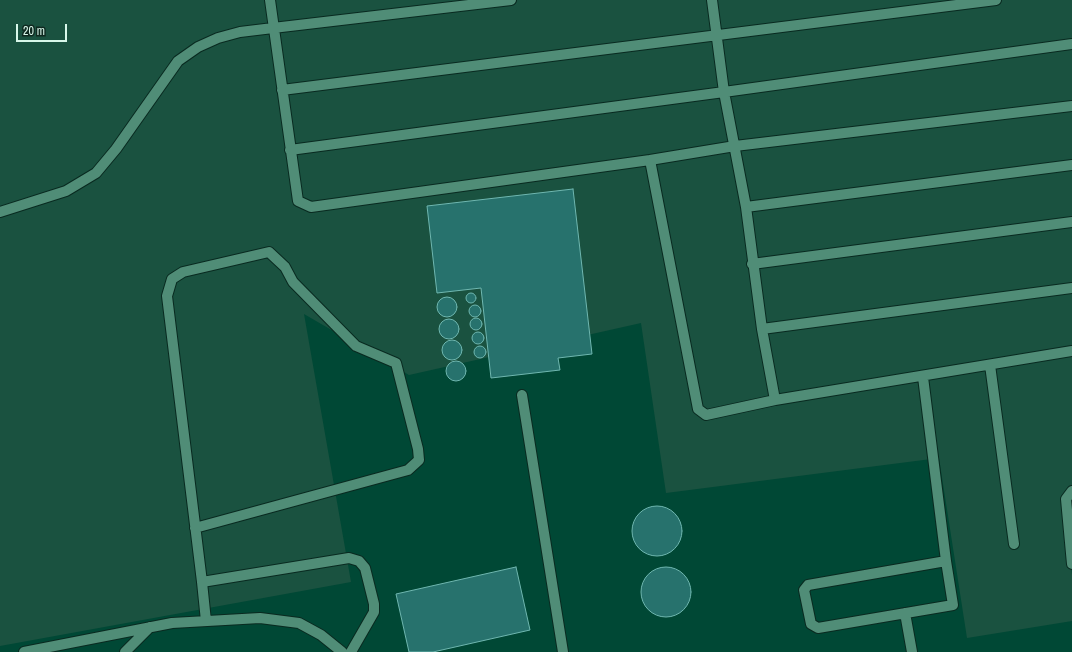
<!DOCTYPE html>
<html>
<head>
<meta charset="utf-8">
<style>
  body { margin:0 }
  #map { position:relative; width:1072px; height:652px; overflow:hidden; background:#004835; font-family:"Archivo Narrow",sans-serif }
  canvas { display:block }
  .scale { position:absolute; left:16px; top:24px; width:51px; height:18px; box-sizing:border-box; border:2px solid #d8f7ea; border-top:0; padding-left:5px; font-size:12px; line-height:14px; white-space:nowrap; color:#d8f7ea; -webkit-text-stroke:3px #0f2920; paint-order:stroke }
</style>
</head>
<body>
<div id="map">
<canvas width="1072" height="652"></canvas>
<div class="scale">20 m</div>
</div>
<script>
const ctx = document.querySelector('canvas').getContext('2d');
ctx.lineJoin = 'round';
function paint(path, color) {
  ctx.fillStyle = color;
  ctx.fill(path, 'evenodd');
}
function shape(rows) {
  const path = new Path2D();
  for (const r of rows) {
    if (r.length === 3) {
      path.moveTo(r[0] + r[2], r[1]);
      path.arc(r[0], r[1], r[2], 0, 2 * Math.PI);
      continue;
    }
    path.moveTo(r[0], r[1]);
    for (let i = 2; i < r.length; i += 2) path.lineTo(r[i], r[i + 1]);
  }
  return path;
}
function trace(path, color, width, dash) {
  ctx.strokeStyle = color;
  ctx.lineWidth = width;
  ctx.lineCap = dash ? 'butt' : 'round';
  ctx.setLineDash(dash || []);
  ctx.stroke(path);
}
const built = shape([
  [0,0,1072,0,1072,518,1065,519,1072,575,1072,621,967,638,939,458,666,493,641,323,409,375,304,314,351,582,0,646]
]);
const building = shape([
  [573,189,592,354,558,358,560,370,491,378,481,288,437,293,427,206,573,189],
  [471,298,5],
  [447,307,10],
  [475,311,6],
  [476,324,6],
  [449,329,10],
  [478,338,6],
  [452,350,10],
  [480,352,6],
  [456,371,10],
  [657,531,25],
  [666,592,25],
  [516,567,530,630,433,652,409,652,396,594,516,567]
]);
const minor = shape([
  [270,0,298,201,311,207,650,160,735,146,1072,106],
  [712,0,724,92,746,207,762,329,775,400],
  [282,90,996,0],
  [290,150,724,92,1072,44],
  [650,160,698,409,706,415,775,400,1072,351],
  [746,207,1072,165],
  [0,212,66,191,96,173,116,149,178,61,198,47,218,38,240,32,273,28,511,0],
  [752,264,1072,222],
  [762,329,1072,288],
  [990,365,1014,544],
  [923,377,946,561,953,605,818,628,811,624,804,590,808,585,946,561],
  [522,395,563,652],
  [1072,491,1066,499,1072,564],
  [195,528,408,470,419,460,418,449,396,363,356,346,293,282,285,267,269,252,183,272,172,279,167,296,202,582,206,621],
  [202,582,349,558,359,561,365,568,374,604,374,612,351,652],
  [905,613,912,652],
  [24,652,172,623,260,618,299,623,321,635,342,652],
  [125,652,150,627]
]);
paint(built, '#1a5240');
paint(building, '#27726d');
trace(building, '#6fb7b0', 1);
trace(minor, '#092a20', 12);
trace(minor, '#508d77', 10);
</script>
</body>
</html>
